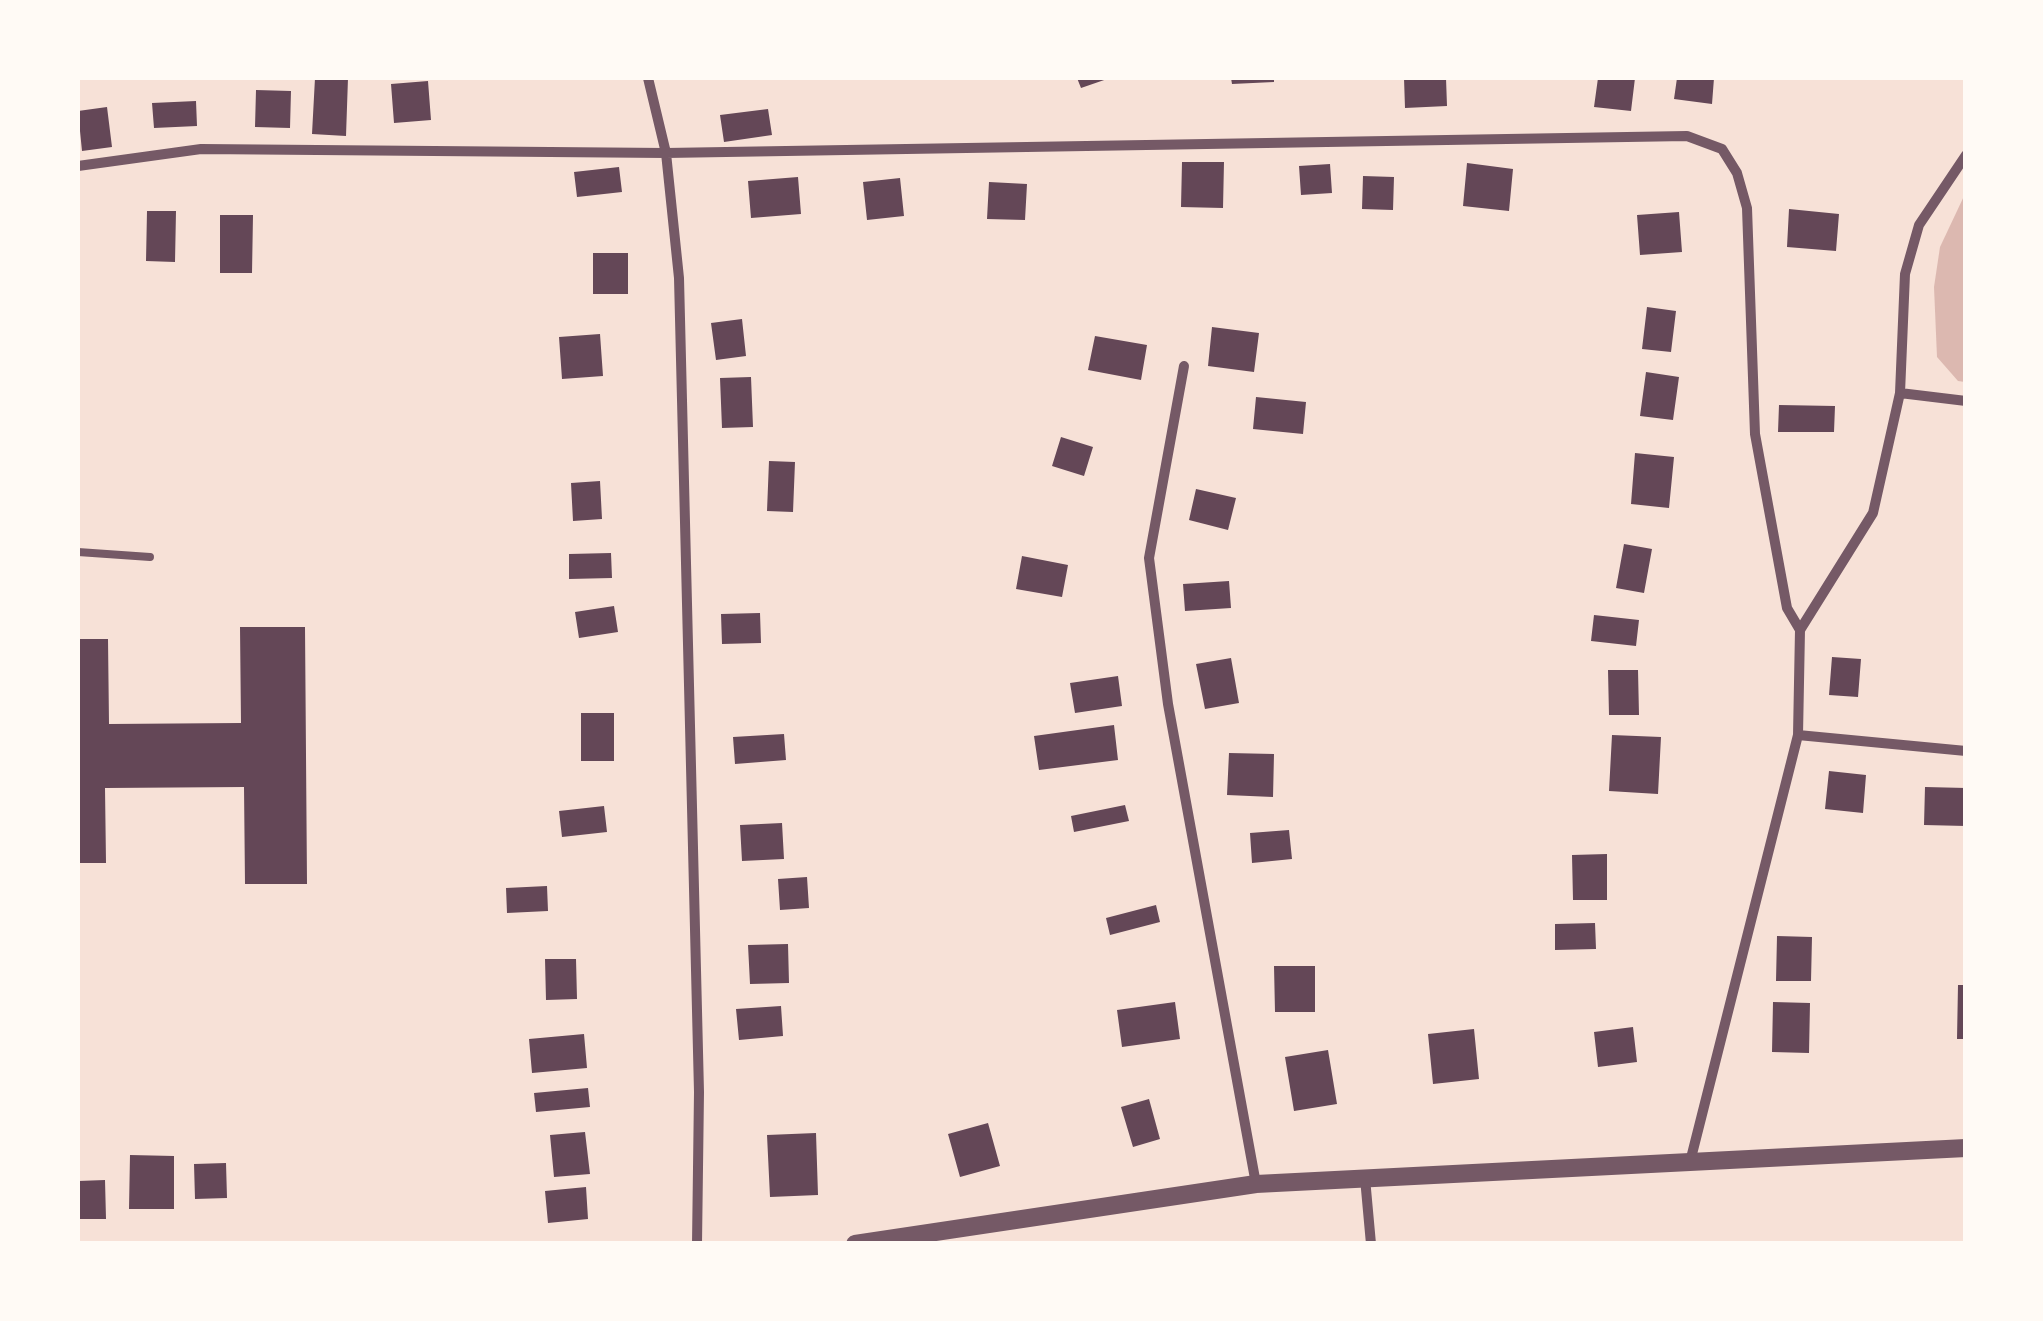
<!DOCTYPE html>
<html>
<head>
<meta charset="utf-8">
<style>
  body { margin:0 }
  #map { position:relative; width:2043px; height:1321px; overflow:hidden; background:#f7e1d7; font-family:"Alegreya Sans",sans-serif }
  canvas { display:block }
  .frame { position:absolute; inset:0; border:80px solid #fffaf5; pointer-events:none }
</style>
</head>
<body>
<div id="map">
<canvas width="2043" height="1321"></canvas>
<div class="frame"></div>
</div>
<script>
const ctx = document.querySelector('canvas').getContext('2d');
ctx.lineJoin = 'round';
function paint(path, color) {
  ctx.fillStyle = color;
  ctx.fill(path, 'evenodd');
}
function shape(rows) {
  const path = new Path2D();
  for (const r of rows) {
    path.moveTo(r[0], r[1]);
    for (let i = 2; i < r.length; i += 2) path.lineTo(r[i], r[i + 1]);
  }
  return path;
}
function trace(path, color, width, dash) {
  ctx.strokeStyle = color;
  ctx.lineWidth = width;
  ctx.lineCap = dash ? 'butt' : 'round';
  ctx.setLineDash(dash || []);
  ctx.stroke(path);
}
const water = shape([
  [1965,194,1965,382,1958,381,1937,357,1934,287,1940,247]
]);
const building = shape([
  [315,78,348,78,346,136,312,134],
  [1077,78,1110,78,1081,88],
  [1231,78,1274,78,1274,82,1232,84],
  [1404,78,1446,78,1447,106,1405,108],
  [1598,78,1635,78,1631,111,1594,107],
  [1677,78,1714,78,1712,104,1674,99],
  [428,81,431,120,394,123,391,84],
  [256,90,291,91,290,128,255,127],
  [196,101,197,126,154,128,152,103],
  [107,107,112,147,82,151,78,111],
  [768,109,772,135,724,142,720,115],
  [1182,162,1224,162,1223,208,1181,207],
  [1467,163,1513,169,1509,211,1463,206],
  [1330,164,1332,193,1301,195,1299,166],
  [619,167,622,192,577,197,574,172],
  [1363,176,1394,177,1393,210,1362,209],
  [798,177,801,214,751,218,748,181],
  [900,178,904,216,867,220,863,182],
  [989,182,1027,184,1025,220,987,219],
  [1789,209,1839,214,1836,251,1787,247],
  [147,211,176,211,175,262,146,261],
  [1679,212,1682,252,1640,255,1637,215],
  [220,215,253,215,252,273,220,273],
  [593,253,628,253,628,294,593,294],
  [1647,307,1676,311,1671,352,1642,349],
  [742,319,746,356,716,360,711,323],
  [1212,327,1259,333,1254,372,1208,366],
  [600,334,603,376,562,379,559,337],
  [1095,336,1147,345,1141,380,1088,370],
  [1646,372,1679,377,1673,420,1640,416],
  [751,377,753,427,722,428,720,378],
  [1256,397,1306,402,1303,434,1253,429],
  [1779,405,1835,406,1834,432,1778,432],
  [1061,437,1093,447,1084,476,1052,466],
  [1635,453,1674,457,1669,508,1631,504],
  [769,461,795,462,793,512,767,511],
  [600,481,602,519,573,521,571,483],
  [1196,489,1236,498,1228,530,1189,520],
  [1624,544,1652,549,1644,593,1616,588],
  [611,553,612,578,569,579,569,554],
  [1022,556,1068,565,1062,597,1016,589],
  [1229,581,1231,608,1185,611,1183,584],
  [614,606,618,632,579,638,575,612],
  [760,613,761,643,722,644,721,614],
  [1594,615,1639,620,1636,646,1591,641],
  [240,627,305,627,307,884,245,884,244,787,105,788,106,863,78,863,78,639,108,639,109,724,241,723],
  [1832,657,1861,659,1858,697,1829,695],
  [1231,658,1239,703,1205,709,1196,664],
  [1608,670,1638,670,1639,715,1609,715],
  [1118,676,1122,706,1075,713,1070,683],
  [581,713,614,713,614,761,581,761],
  [1114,725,1118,760,1039,770,1034,736],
  [784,734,786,760,735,764,733,737],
  [1612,735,1661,737,1658,794,1609,791],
  [1229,753,1274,754,1273,797,1227,795],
  [1829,771,1866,775,1863,813,1825,809],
  [1925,787,1966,788,1966,826,1924,825],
  [1125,805,1129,821,1074,832,1071,816],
  [604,806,607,832,562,837,559,811],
  [782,823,784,859,742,861,740,825],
  [1289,830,1292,859,1252,863,1250,833],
  [1607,854,1607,900,1573,900,1572,855],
  [807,877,809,908,780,910,778,879],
  [547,886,548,911,507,913,506,888],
  [1156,905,1160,922,1110,935,1106,918],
  [1595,923,1596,949,1555,950,1555,924],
  [1777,936,1812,937,1811,981,1776,981],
  [788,944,789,983,750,984,748,945],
  [545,959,576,959,577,999,546,1000],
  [1274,966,1315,966,1315,1012,1275,1012],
  [1958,985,1966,985,1966,1039,1957,1039],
  [1175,1002,1180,1039,1122,1047,1117,1010],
  [1773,1002,1810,1003,1809,1053,1772,1052],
  [781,1006,783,1036,739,1040,736,1009],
  [1633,1027,1637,1062,1598,1067,1594,1032],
  [1474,1029,1479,1079,1433,1084,1428,1034],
  [584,1034,587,1068,532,1073,529,1039],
  [1328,1050,1337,1104,1294,1111,1285,1057],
  [588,1088,590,1107,536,1112,534,1093],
  [1149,1099,1160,1139,1133,1147,1121,1107],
  [988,1123,1000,1166,960,1177,948,1134],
  [585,1132,590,1174,554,1177,550,1135],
  [816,1133,818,1195,770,1197,767,1135],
  [130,1155,174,1156,174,1209,129,1209],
  [226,1163,227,1198,195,1199,194,1164],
  [105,1180,106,1219,78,1219,78,1181],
  [586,1187,588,1219,548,1223,545,1191]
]);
const service = shape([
  [78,552,150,557]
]);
const minor = shape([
  [648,78,666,153,679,278,699,1092,697,1244],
  [78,166,201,149,666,153,1687,136,1722,149,1737,173,1747,208,1755,434,1787,608,1800,630],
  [1184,366,1149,558,1168,704,1256,1184],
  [1900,393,1966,401],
  [1798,735,1966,751],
  [1690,1162,1798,735,1800,630,1873,513,1900,393,1905,274,1919,225,1966,155],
  [1365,1178,1371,1244]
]);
const tertiary = shape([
  [855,1244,1256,1184,1966,1148]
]);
paint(water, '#dcb8b0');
paint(building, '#644757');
trace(service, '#755966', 8);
trace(minor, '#755966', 10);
trace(tertiary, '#755966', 18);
</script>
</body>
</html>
